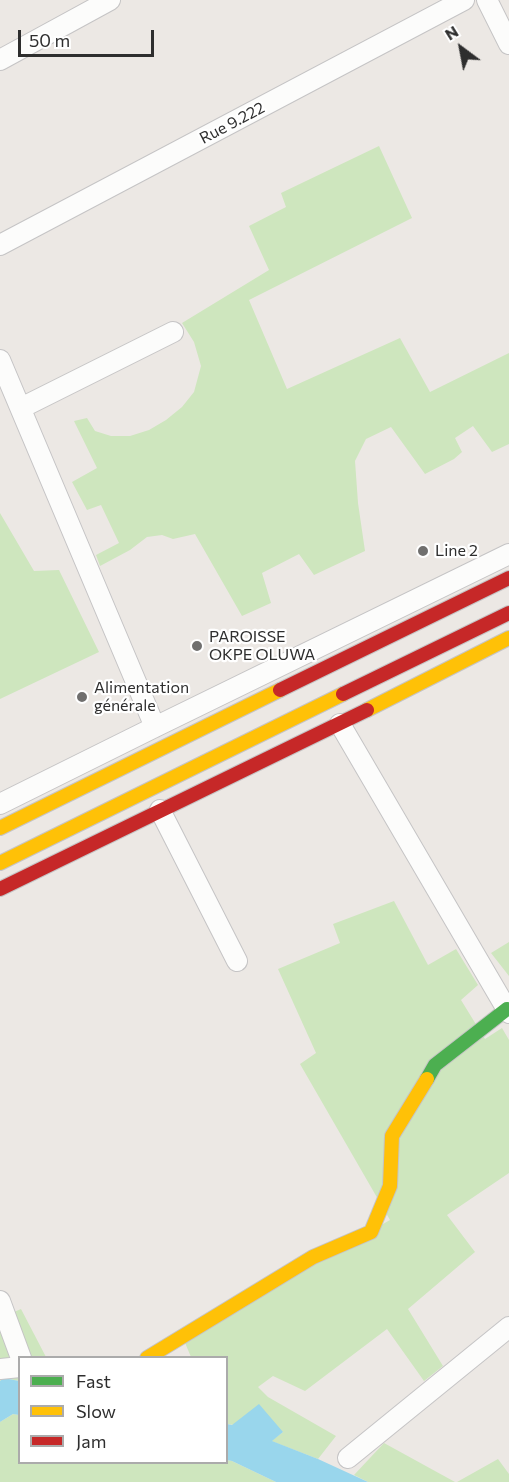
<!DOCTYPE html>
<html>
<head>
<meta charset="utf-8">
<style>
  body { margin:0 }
  #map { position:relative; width:509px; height:1482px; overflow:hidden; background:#ece8e4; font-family:Commissioner,sans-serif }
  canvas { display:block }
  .legend { position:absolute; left:18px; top:1356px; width:210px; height:108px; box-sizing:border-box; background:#fff; border:2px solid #ababab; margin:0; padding:8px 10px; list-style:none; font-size:18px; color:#2e2e2e }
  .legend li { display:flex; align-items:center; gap:12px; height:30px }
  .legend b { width:30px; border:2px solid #ababab }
  .north { position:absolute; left:431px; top:18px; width:60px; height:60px; -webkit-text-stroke:4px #fff; paint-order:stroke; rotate:328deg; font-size:16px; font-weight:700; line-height:24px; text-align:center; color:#2e2e2e }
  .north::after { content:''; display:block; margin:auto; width:21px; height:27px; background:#2e2e2e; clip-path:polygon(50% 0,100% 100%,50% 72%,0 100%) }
  .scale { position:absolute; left:18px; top:30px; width:136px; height:27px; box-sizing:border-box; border:3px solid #2e2e2e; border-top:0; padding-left:8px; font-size:18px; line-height:21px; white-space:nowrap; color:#2e2e2e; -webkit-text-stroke:4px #fff; paint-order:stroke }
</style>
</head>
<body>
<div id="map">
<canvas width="509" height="1482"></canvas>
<ul class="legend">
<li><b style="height:8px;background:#4caf50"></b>Fast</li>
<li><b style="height:8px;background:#ffc107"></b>Slow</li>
<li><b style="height:8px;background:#c62828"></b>Jam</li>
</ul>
<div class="north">N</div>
<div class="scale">50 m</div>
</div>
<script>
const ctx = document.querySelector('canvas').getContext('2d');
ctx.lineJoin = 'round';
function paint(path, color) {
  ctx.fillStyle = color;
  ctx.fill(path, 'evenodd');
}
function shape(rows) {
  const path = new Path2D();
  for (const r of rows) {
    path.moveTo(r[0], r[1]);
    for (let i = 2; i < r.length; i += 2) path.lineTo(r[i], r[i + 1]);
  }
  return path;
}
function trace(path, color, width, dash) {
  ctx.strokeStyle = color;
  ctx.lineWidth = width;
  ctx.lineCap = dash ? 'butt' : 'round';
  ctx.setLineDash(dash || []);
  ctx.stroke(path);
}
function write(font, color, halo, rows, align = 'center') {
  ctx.font = font + ' Commissioner,sans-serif';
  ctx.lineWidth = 4.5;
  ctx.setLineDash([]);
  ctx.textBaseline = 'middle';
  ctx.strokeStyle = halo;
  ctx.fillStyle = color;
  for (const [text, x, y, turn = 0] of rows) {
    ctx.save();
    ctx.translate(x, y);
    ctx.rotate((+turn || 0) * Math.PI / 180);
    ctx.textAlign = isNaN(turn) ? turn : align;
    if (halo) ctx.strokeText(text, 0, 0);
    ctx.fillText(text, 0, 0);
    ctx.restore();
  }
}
const green = shape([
  [379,146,412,218,249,300,287,389,400,338,430,392,509,353,509,444,492,452,473,426,455,438,462,452,454,459,425,474,391,427,366,439,355,461,358,503,365,551,314,575,299,554,262,573,271,603,242,616,195,534,173,539,162,535,147,537,130,550,100,566,96,555,119,543,101,505,87,510,72,482,97,468,74,421,87,418,95,431,111,436,130,436,149,430,166,420,182,407,194,392,201,366,194,342,182,323,269,270,249,226,286,207,281,193],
  [0,513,34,571,59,570,99,652,0,699],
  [394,901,428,965,456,949,478,985,461,1000,485,1039,502,1028,509,1040,509,1173,447,1215,475,1252,408,1309,443,1366,424,1381,387,1329,305,1391,273,1376,258,1387,268,1397,336,1436,318,1459,271,1441,283,1432,227,1424,226,1358,191,1357,183,1338,390,1220,300,1064,316,1053,278,969,340,943,333,924],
  [509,942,509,976,491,953],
  [21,1309,46,1357,20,1358,19,1381,4,1378,0,1381,0,1318],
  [13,1414,19,1415,20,1462,226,1462,227,1460,232,1461,276,1482,0,1482,0,1422],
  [384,1443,455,1482,368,1482,354,1475],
  [498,1459,509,1474,509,1482,457,1482]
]);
const water = shape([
  [4,1378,19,1381,19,1415,13,1414,0,1422,0,1381],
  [259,1404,283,1432,272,1441,318,1459,368,1482,276,1482,232,1461,227,1460,227,1424,232,1425]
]);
const street = shape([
  [487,0,509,44],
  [0,60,110,0],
  [0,245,464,0],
  [0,360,155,727],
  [21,408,173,332],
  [340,724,509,1013],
  [0,804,155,727,509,554],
  [160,810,237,961],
  [0,1301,21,1358],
  [0,1369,20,1367],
  [348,1458,509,1327]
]);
const fast = shape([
  [427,1079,435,1065,507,1009]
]);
const slow = shape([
  [367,710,509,638],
  [0,828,280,690],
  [0,863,343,694],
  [147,1358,313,1257,371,1232,390,1186,392,1136,427,1079]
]);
const jam = shape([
  [280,690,509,578],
  [343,694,509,613],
  [0,889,367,710]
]);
const markers = [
  [423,551,6,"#706f6e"],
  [197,646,6,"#706f6e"],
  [82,697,6,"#706f6e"]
];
const streetNames = [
  ["Rue 9.222",232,123,-28]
];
const poiNames = [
  ["Line 2",435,551],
  ["PAROISSE",209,637],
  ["OKPE OLUWA",209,655],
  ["Alimentation",94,688],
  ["générale",94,706]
];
paint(green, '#cee6be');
paint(water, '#99d6ec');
trace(street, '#c5c4c5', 22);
trace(fast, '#c5c4c5', 16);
trace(slow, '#c5c4c5', 16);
trace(jam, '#c5c4c5', 16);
trace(street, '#fcfcfb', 20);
trace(fast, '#4caf50', 14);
trace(slow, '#ffc107', 14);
trace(jam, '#c62828', 14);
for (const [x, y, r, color] of markers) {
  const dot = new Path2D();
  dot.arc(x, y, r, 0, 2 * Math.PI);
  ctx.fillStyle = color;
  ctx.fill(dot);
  trace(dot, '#fff', 2);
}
write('16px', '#2e2e2e', '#fff', streetNames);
write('16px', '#2e2e2e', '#fff', poiNames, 'left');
</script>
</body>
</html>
